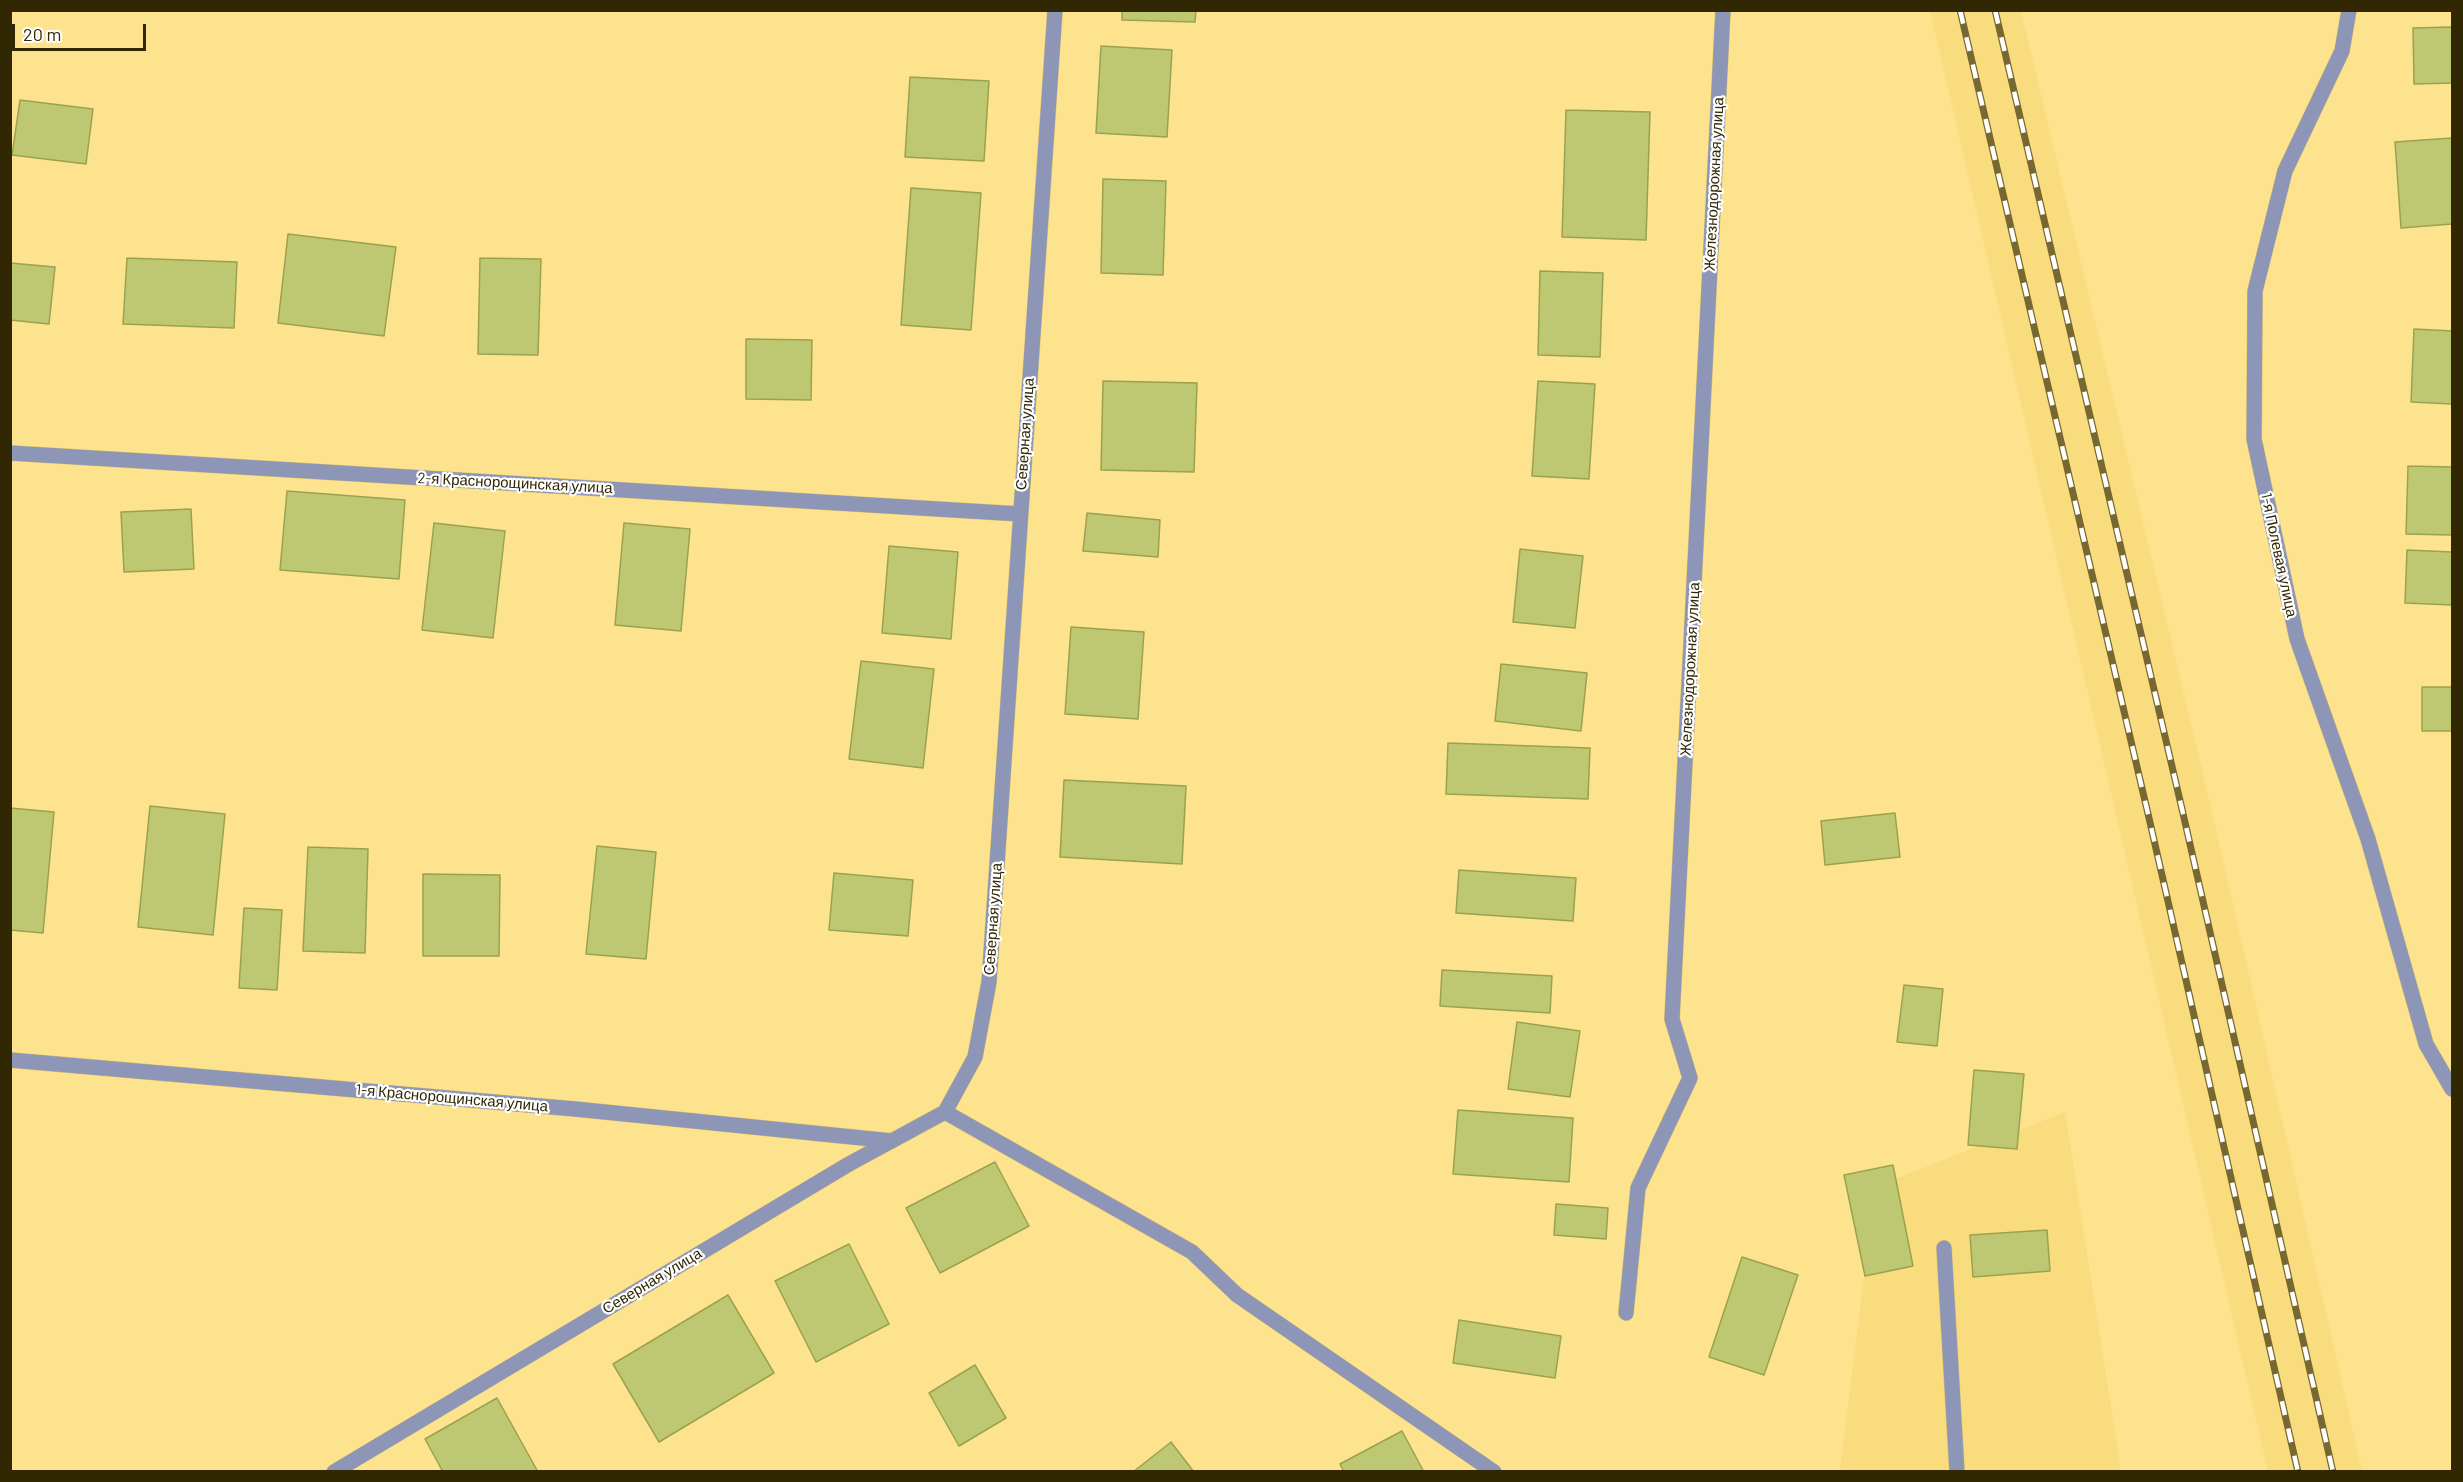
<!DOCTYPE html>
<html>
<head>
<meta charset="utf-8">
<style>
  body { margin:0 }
  #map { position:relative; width:2463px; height:1482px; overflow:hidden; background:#fde38e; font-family:Barlow,sans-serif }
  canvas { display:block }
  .frame { position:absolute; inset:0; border:12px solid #312702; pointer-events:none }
  .scale { position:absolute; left:12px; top:24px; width:134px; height:27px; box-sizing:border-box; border:3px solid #312702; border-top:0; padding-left:8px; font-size:18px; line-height:21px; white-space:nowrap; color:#312702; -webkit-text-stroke:4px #fff; paint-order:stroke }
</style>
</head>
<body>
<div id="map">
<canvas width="2463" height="1482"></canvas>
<div class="frame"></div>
<div class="scale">20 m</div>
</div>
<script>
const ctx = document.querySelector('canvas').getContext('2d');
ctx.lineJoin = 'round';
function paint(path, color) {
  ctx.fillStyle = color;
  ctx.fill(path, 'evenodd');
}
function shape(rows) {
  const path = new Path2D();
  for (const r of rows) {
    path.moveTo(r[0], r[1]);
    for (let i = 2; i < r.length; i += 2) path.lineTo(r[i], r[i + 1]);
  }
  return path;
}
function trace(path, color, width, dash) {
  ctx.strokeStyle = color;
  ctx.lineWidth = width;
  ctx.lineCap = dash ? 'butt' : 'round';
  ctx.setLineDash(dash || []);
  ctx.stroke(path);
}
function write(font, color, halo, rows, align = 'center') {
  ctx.font = font + ' Barlow,sans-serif';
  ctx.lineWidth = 4.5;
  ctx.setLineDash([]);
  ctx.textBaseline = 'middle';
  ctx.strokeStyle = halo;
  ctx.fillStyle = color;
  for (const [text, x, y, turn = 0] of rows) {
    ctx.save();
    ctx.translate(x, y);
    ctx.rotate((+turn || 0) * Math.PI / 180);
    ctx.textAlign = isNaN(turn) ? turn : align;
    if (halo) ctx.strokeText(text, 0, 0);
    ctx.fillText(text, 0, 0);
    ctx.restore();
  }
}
const built = shape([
  [1930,11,2021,11,2209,799,2362,1471,2268,1471],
  [2065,1112,2121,1471,1840,1472,1875,1187]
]);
const building = shape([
  [1122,10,1196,10,1195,22,1122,20,1122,10],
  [2452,27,2452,83,2414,84,2413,28,2452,27],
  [1101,46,1172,50,1167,137,1096,133,1101,46],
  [910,77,989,81,984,161,905,157,910,77],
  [20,100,93,109,86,164,12,155,20,100],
  [1566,110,1650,112,1646,240,1562,237,1566,110],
  [2452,138,2452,224,2401,228,2395,142,2452,138],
  [1103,179,1166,181,1163,275,1101,273,1103,179],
  [911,188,981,193,971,330,901,325,911,188],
  [288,234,396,247,384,336,278,323,288,234],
  [127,258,237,262,234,328,123,324,127,258],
  [480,258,541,259,538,355,478,354,480,258],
  [10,263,55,267,49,324,10,320,10,263],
  [1540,271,1603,273,1600,357,1538,355,1540,271],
  [2414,329,2452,331,2452,404,2411,402,2414,329],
  [746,339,812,340,811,400,746,399,746,339],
  [1103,381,1197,383,1194,472,1101,470,1103,381],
  [1538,381,1595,384,1589,479,1532,476,1538,381],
  [2408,466,2452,467,2452,535,2406,534,2408,466],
  [287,491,405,500,399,579,280,570,287,491],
  [191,509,194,569,124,572,121,512,191,509],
  [1087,513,1160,520,1158,557,1083,551,1087,513],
  [434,523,505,531,493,638,422,630,434,523],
  [624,523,690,529,681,631,615,625,624,523],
  [889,546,958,552,951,639,882,633,889,546],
  [1520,549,1583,556,1575,628,1513,622,1520,549],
  [2407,550,2452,552,2452,605,2405,603,2407,550],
  [1071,627,1144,632,1138,719,1065,714,1071,627],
  [861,661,934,669,923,768,849,759,861,661],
  [1501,664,1587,673,1581,731,1495,721,1501,664],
  [2422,687,2452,687,2452,731,2422,731,2422,687],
  [1448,743,1590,748,1588,799,1446,794,1448,743],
  [1064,780,1186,786,1182,864,1060,857,1064,780],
  [150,806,225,814,213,935,138,927,150,806],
  [10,808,54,812,43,933,10,930,10,808],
  [1895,813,1900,857,1825,865,1821,821,1895,813],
  [597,846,656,852,646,959,586,954,597,846],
  [308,847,368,849,365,953,303,951,308,847],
  [1459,870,1576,878,1573,921,1456,913,1459,870],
  [834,873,913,880,908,936,829,930,834,873],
  [423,874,500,875,499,956,423,956,423,874],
  [244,908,282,910,277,990,239,988,244,908],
  [1442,970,1552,976,1550,1013,1440,1006,1442,970],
  [1904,985,1943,989,1937,1046,1897,1042,1904,985],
  [1517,1022,1580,1031,1570,1097,1508,1089,1517,1022],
  [1974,1070,2024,1074,2017,1149,1968,1145,1974,1070],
  [1458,1110,1573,1118,1569,1182,1453,1174,1458,1110],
  [995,1162,1029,1226,940,1273,906,1208,995,1162],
  [1893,1165,1913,1266,1865,1276,1844,1175,1893,1165],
  [1556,1204,1608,1208,1606,1239,1554,1235,1556,1204],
  [2047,1230,2050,1271,1973,1277,1970,1235,2047,1230],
  [849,1244,889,1324,816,1362,775,1281,849,1244],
  [1742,1257,1798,1275,1764,1375,1709,1357,1742,1257],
  [728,1295,774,1373,659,1442,613,1364,728,1295],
  [1459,1320,1561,1336,1555,1378,1453,1363,1459,1320],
  [975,1365,1006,1418,959,1446,929,1393,975,1365],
  [497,1398,538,1472,443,1472,425,1439,497,1398],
  [1402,1431,1424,1472,1344,1472,1340,1464,1402,1431],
  [1171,1442,1194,1472,1133,1472,1171,1442]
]);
const lane = shape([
  [1944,1248,1957,1472]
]);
const street = shape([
  [2349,10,2342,51,2285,171,2255,291,2254,439,2297,639,2368,839,2426,1044,2452,1089],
  [10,453,1020,514],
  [10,1060,575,1109,892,1141],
  [945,1112,1192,1252,1237,1295,1494,1472],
  [1626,1313,1638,1188,1690,1078,1672,1019,1723,10],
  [334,1472,849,1164,945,1112,975,1057,989,982,1055,10]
]);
const rail = shape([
  [1960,10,2149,818,2298,1472],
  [1995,10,2182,809,2333,1472]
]);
const streetNames = [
  ["Железнодорожная улица",1714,184,-87],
  ["Северная улица",1025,434,-86],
  ["2-я Краснорощинская улица",515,483,3],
  ["1-я Полевая улица",2279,555,78],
  ["Железнодорожная улица",1690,669,-87],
  ["Северная улица",993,919,-86],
  ["1-я Краснорощинская улица",452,1098,5],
  ["Северная улица",652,1281,-31]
];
paint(built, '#f8dc7d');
paint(building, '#bec772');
trace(building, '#9ba24e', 1.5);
trace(lane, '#d8c175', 16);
trace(street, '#d8c175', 16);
trace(lane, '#8d96b6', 15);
trace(street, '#8d96b6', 15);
trace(rail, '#776832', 7);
trace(rail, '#fff', 4.5, [14]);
write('15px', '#312702', '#fff', streetNames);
</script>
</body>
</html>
